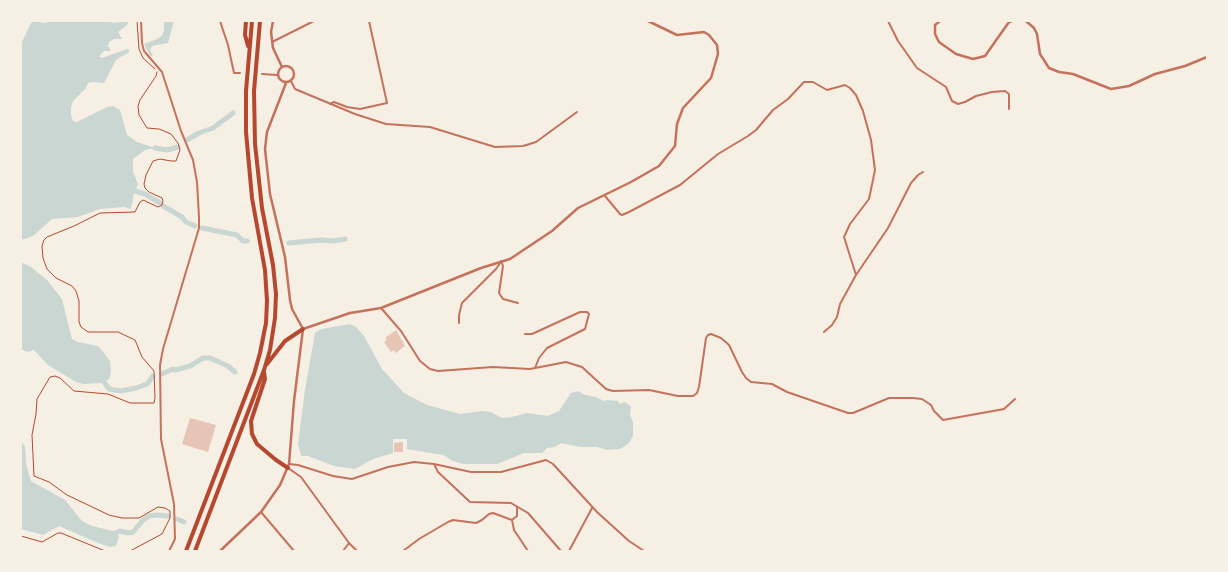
<!DOCTYPE html>
<html>
<head>
<meta charset="utf-8">
<style>
  body { margin:0 }
  #map { position:relative; width:1228px; height:572px; overflow:hidden; background:#f6efe4; font-family:Quicksand,sans-serif }
  canvas { display:block }
  .frame { position:absolute; inset:0; border:22px solid #f6efe4; pointer-events:none }
</style>
</head>
<body>
<div id="map">
<canvas width="1228" height="572"></canvas>
<div class="frame"></div>
</div>
<script>
const ctx = document.querySelector('canvas').getContext('2d');
ctx.lineJoin = 'round';
function paint(path, color) {
  ctx.fillStyle = color;
  ctx.fill(path, 'evenodd');
}
function shape(rows) {
  const path = new Path2D();
  for (const r of rows) {
    if (r.length === 3) {
      path.moveTo(r[0] + r[2], r[1]);
      path.arc(r[0], r[1], r[2], 0, 2 * Math.PI);
      continue;
    }
    path.moveTo(r[0], r[1]);
    for (let i = 2; i < r.length; i += 2) path.lineTo(r[i], r[i + 1]);
  }
  return path;
}
function trace(path, color, width, dash) {
  ctx.strokeStyle = color;
  ctx.lineWidth = width;
  ctx.lineCap = dash ? 'butt' : 'round';
  ctx.setLineDash(dash || []);
  ctx.stroke(path);
}
const water = shape([
  [34,21,45,23,53,21,108,21,114,23,129,21,127,25,118,32,122,39,114,39,109,42,108,46,111,51,104,51,99,56,102,58,127,49,129,50,129,52,116,60,104,83,92,82,88,83,86,88,73,101,71,107,71,115,73,121,77,122,107,107,113,106,120,110,127,135,137,142,155,148,145,150,133,159,133,172,138,184,134,194,131,209,124,207,100,209,78,217,52,219,33,236,21,240,21,44,31,23],
  [164,21,174,21,168,43,152,46,150,50,153,55,150,56,144,44,157,39,162,36,164,30],
  [21,262,31,267,47,280,62,299,72,339,78,342,98,346,104,353,110,361,111,371,110,377,108,380,101,383,84,384,76,382,48,365,34,350,27,352,21,349],
  [350,324,355,326,364,336,382,369,394,382,404,393,427,405,460,414,482,411,491,412,502,418,512,417,527,413,548,416,559,411,571,393,578,391,585,395,596,397,604,401,608,400,618,401,620,404,624,402,628,404,631,407,630,414,633,423,633,436,629,443,620,449,607,450,597,447,581,447,561,443,555,447,547,448,542,453,524,453,497,464,463,464,453,461,443,455,407,449,407,439,393,439,393,453,373,459,355,469,334,466,308,456,302,456,301,455,298,444,305,390,315,333,322,329],
  [22,442,25,447,26,464,31,481,65,500,82,521,92,526,113,531,119,536,116,546,110,547,98,543,59,526,43,535,21,529]
]);
const canal = shape([
  [187,140,199,133,213,128,233,113],
  [155,148,167,150,178,147],
  [135,191,145,194,160,203],
  [163,206,182,217,186,222,195,226],
  [202,228,237,235,243,241,247,241],
  [289,243,321,240,333,241,345,239],
  [162,374,173,369,175,370,190,366,203,358,210,358,228,366,235,372],
  [104,382,109,389,121,391,136,388,147,384,153,376],
  [177,519,184,522],
  [115,533,120,531,128,533,133,532,143,520,149,516,157,515,168,516]
]);
const building = shape([
  [396,330,405,346,396,353,394,350,391,352,384,342,387,340,385,338],
  [190,418,216,425,208,452,182,444],
  [403,442,403,452,394,452,394,443]
]);
const path = shape([
  [137,21,139,49,143,58,155,69],
  [21,536,42,542,58,533,61,533,105,551],
  [130,551,162,534,170,518,170,511,165,508,158,507,139,518,122,518,109,515,67,495,49,482,34,476,32,435,36,414,37,399,50,377,55,376,60,378,74,391,108,394,130,403,154,403,155,398,154,371,142,357,135,340,118,332,88,332,81,327,79,322,79,301,76,291,72,286,56,278,47,269,43,258,42,246,44,240,47,237,74,226,100,213,135,212,140,202,143,200,158,207,162,205,163,201,162,198,149,192,145,188,144,184,146,175,153,161,160,159,171,161,176,161,180,150,178,143,171,134,159,129,147,128,139,115,138,106,140,100,156,76,157,72]
]);
const pedestrian = shape([
  [141,21,142,43,144,51,162,72,181,131,193,160,197,182,199,217,199,228,163,349,160,365,161,439,174,504,175,539,169,551]
]);
const minor = shape([
  [220,21,228,45,234,73,240,73],
  [888,21,898,41,917,68,946,87,952,101,958,104,965,102,976,96,992,92,1005,91,1009,94,1009,109],
  [272,42,314,21],
  [262,74,277,75],
  [291,81,295,89,355,114,386,124,430,127,495,147,523,146,536,142,577,112],
  [330,104,334,102,347,107,360,109,387,103,369,21],
  [605,196,620,214,622,215,629,212,680,185,718,154,748,136,756,130,773,110,788,99,804,82,813,82,827,90,845,85,850,88,856,95,863,111,871,140,875,170,869,199,850,224,844,237,856,275],
  [501,261,503,266,499,293,503,299,518,303],
  [381,308,401,331,420,361,430,369,438,371,493,367,530,369,566,362,582,367,606,389,613,391,649,390,678,396,693,396,697,393,699,387,706,338,708,335,711,334,721,338,729,345,742,372,746,378,751,382,772,384,787,392,848,413,853,413,889,398,913,398,922,399,931,405,934,411,943,420,1004,409,1015,399],
  [459,323,459,315,462,303,496,269,500,263],
  [824,332,832,325,837,317,840,304,856,275,888,228,911,183,918,175,923,172],
  [525,334,532,334,580,312,587,312,589,314,585,329,547,348,539,358,535,368],
  [289,464,298,465,333,476,352,479,388,467,414,462,434,464,471,472,501,472,546,460,553,464,597,512,629,541,644,551],
  [434,464,438,472,470,502,511,503,528,513,561,551],
  [288,468,301,477,349,543,357,551],
  [261,512,294,551],
  [512,520,514,530,528,551],
  [512,520,517,516,517,507],
  [343,551,349,543],
  [403,551,419,539,448,522,453,520,476,523,482,520,489,514,493,513,512,520],
  [569,551,592,508]
]);
const tertiary = shape([
  [273,21,271,32,273,48,282,67],
  [940,21,935,25,935,34,939,42,956,54,973,59,985,56,1009,22,1012,21],
  [1026,21,1034,28,1037,34,1040,54,1049,68,1059,72,1073,74,1111,89,1129,86,1155,74,1185,66,1207,57],
  [286,74,8],
  [303,329,350,313,381,308,481,268,510,259,552,231,578,208,631,182,659,166,675,146,677,124,683,108,711,78,718,54,717,45,709,35,704,32,677,35,648,21],
  [220,551,261,512,280,485,289,464,294,401,303,329,292,309,290,300,285,257,270,194,265,149,267,132,286,83]
]);
const trunk = shape([
  [246,21,245,35,248,46],
  [267,364,285,341,303,329],
  [264,372,265,379,251,421,252,434,257,444,276,460,288,468],
  [186,551,254,374,260,353,266,323,267,301,265,270,252,198,246,132,246,91,252,21],
  [195,551,264,370,270,350,275,318,276,294,273,265,262,208,255,144,254,91,260,21]
]);
paint(water, '#c9d6d2');
trace(canal, '#c9d6d2', 5);
paint(building, '#e6c5b7');
trace(path, '#b5482f', 1);
trace(pedestrian, '#c5725c', 2);
trace(minor, '#c5725c', 2);
trace(tertiary, '#c5725c', 2.5);
trace(trunk, '#b5482f', 4);
</script>
</body>
</html>
